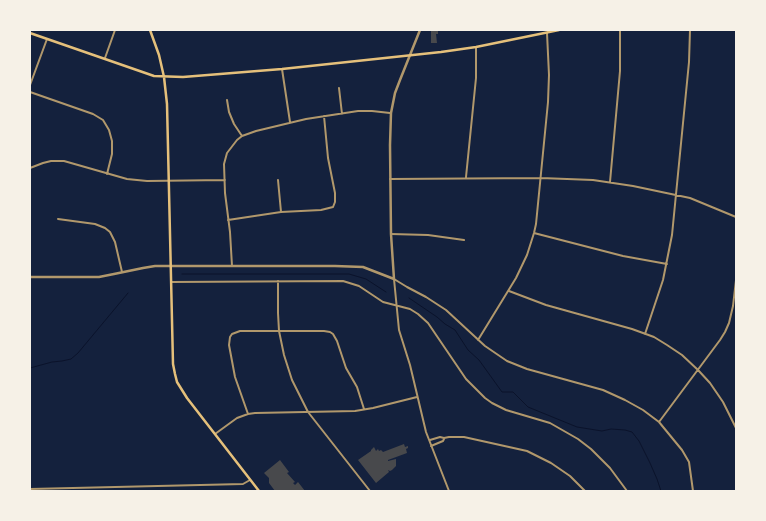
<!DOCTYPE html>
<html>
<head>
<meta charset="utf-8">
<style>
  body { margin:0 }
  #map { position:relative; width:766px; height:521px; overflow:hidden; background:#14213d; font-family:"Fira Sans",sans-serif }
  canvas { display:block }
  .frame { position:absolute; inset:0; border:31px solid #f6f1e7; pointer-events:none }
</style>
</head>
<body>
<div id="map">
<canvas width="766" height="521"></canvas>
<div class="frame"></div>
</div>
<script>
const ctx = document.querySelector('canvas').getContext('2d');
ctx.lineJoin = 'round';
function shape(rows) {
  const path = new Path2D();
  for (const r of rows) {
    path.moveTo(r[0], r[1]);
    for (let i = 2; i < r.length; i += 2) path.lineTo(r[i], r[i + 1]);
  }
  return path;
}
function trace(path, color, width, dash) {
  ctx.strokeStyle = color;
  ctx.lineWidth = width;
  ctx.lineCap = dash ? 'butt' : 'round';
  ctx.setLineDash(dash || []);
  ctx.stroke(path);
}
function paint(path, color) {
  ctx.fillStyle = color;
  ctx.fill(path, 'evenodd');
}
const stream = shape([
  [182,274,349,274,366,279,386,292],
  [409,298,437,317,445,324,455,330,468,350,479,360,502,392,513,392,528,407,577,427,602,431,611,429,625,430,632,432,639,441,650,463,657,479,661,491],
  [30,368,52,362,62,361,71,359,78,353,128,293]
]);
const building = shape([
  [431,30,438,30,438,34,436,34,437,43,431,43],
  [404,444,405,447,408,446,408,448,406,449,407,453,388,460,388,461,396,459,396,466,392,470,390,471,388,470,389,472,376,483,358,460,371,451,371,450,374,447,376,451,378,449,379,451,381,450,383,452],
  [280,460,289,472,287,473,295,482,293,483,295,485,298,482,305,491,275,491,269,483,269,478,264,473]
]);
const minor = shape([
  [105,58,115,30],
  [282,69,290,122],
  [30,85,47,39],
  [339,88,342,114],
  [30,92,93,114,103,120,109,130,112,141,112,154,107,174],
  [227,100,229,112,234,124,242,136],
  [30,168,43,163,51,161,64,161,127,179,147,181,225,180],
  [466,177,476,78,476,47],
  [390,179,541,178,593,180,633,186,690,198,736,217],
  [278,180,281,212],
  [610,182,620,71,620,30],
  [58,219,95,224,105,228,110,232,115,242,122,272],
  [228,220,281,212,321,210,333,207,335,202,335,193,328,158,324,116],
  [534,233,623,256,667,264],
  [391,234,428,235,464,240],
  [232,266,230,232,225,193,224,164,227,153,237,140,242,136,256,131,306,119,358,111,372,111,390,113],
  [394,279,407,287,426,297,446,310,485,346,507,361,527,369,603,390,625,400,643,410,659,422,682,450,689,462,693,491],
  [394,279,399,330,410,365,426,432,449,491],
  [278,281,278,313,279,331,284,355,292,380,308,412,370,491],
  [171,282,343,281,359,286,383,302,410,309,418,314,428,323,466,379,485,398,492,403,506,410,550,423,578,439,591,449,610,468,627,491],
  [509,291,546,305,632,329,654,337,667,345,682,355,698,370,710,383,723,402,736,428],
  [645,334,663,280,672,235,689,62,690,30],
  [478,340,516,278,527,255,534,233,536,224,548,102,549,75,547,33],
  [248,414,235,377,229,345,230,337,232,334,240,331,324,331,330,332,333,334,337,341,346,368,357,387,364,409],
  [659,422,720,340,725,332,729,323,733,306,736,280],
  [215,434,237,418,248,414,255,413,355,411,373,408,417,397],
  [430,440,440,437,444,438,449,437,464,437,527,451,551,463,570,476,585,491],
  [431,446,443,441,444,439],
  [30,489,243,484,250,480]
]);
const tertiary = shape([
  [30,277,99,277,114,274,143,268,155,266,335,266,363,267,394,279,391,234,390,145,391,113,395,93,400,80,420,30]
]);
const secondary = shape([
  [150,30,159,55,164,77,167,104,173,364,175,374,177,382,187,398,259,491],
  [30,33,154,76,183,77,282,69,441,52,476,47,559,30]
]);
trace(stream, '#0b132b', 1);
paint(building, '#48494c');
trace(minor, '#b1986c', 2);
trace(tertiary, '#b1986c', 2.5);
trace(secondary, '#e5c07b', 2.5);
</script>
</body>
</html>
